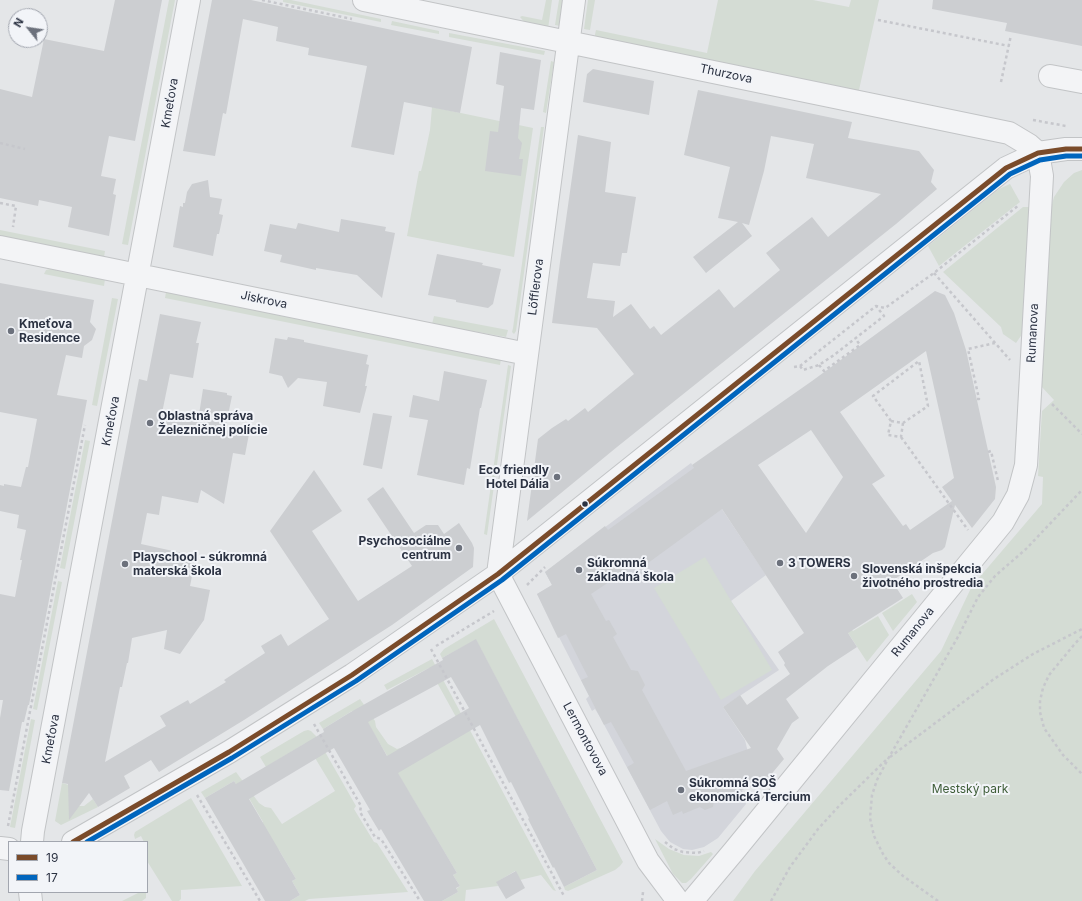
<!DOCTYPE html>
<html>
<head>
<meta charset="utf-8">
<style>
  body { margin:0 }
  #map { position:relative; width:1082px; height:901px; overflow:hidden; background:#e4e6e8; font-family:Inter,sans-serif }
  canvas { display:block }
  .legend { position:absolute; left:8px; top:841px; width:140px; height:52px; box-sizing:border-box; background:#f2f4f8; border:1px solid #a2a6af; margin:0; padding:5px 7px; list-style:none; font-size:12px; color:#2b3242 }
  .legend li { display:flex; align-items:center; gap:8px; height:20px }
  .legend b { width:20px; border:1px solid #a2a6af }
  .north { position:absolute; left:8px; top:8px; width:40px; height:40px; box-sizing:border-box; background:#f2f4f8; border:1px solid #a2a6af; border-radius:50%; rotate:300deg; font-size:11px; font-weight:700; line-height:16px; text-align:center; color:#2b3242 }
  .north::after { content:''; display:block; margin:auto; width:14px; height:18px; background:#6c717c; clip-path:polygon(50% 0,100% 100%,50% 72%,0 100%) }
</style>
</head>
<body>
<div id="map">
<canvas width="1082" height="901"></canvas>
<ul class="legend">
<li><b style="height:5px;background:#7a4b2a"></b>19</li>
<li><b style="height:5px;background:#0065bd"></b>17</li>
</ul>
<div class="north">N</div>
</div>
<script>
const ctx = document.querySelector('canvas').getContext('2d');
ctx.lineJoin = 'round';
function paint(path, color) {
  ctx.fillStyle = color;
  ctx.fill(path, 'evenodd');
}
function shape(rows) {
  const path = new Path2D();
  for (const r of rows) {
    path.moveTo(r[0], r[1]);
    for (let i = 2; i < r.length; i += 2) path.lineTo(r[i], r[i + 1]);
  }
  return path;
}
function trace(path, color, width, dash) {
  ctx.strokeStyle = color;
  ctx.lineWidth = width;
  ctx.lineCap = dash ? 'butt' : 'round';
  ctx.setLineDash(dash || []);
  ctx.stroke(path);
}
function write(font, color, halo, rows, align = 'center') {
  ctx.font = font + ' Inter,sans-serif';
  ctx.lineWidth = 4;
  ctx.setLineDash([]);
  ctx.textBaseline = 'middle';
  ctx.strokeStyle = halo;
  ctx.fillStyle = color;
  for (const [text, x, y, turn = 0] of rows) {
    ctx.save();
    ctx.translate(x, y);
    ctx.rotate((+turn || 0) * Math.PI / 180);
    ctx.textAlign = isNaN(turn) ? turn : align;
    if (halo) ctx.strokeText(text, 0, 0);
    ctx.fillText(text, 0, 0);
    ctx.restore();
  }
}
const built = shape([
  [691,463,766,575,731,601,779,670,723,707,745,740,756,785,742,790,746,804,718,838,704,847,692,850,683,849,670,842,661,831,600,717,595,709,592,711,586,699,589,696,537,594,552,585,545,572]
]);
const green = shape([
  [169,0,175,0,128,245,122,244],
  [283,0,291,0,381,19,381,22,283,2],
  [546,0,552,0,548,29,527,25,520,17,522,16,542,20],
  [559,0,564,0,561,26,555,25],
  [588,0,595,0,590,30,584,29],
  [718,0,813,0,849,7,851,0,879,0,859,90,855,93,594,39,596,30,707,53],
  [392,21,439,31,439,34,391,25],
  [449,33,545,51,544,55,449,37],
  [551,61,554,62,546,113,543,112],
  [432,107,533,128,514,257,407,236,419,171,421,171,423,163,430,130],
  [541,127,544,127,516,331,514,334,512,332,513,328],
  [1082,170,1082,901,733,901,755,871,941,651,972,586,1042,504,1043,477,1038,476,1042,411,1054,400,1040,385,1052,204,1054,197,1064,182,1074,173],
  [1010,184,1020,202,939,266,928,246,995,192,1001,188],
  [1023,207,1029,207,1034,209,1025,330,1016,343,1003,334,1001,327,943,272],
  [0,230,105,251,104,257,0,237],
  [50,269,105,279,104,286,44,274,46,270],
  [166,292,501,359,500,365,165,298],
  [112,298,118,299,97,406,92,405],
  [434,316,508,330,506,337,432,324],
  [508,365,511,366,487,535,484,534],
  [85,440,90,441,65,569,60,568],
  [794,550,804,555,853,631,878,616,889,635,867,662],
  [705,557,772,670,721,700,654,588],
  [58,581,62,582,37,710,33,709],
  [912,594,917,602,893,631,882,613],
  [494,619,623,862,620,866,615,870,568,891,565,890,564,887,597,870,476,640,442,658,440,654,444,649],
  [432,659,545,871,556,891,553,890,541,875,520,880,515,871,497,882,498,886,466,890,465,901,442,901,458,892,456,889,460,886,453,875,457,873,367,722,354,715,352,711,323,729,319,723,360,699,375,721,376,727,388,744,397,749,403,747,456,717,429,668,387,690,384,685],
  [31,719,35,720,15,828,10,827],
  [308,730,311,731,316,736,356,806,354,809,374,842,377,843,408,892,309,899,305,901,290,901,300,895,292,881,296,879,279,850,276,852,260,825,263,822,246,793,243,795,234,781,205,798,201,792,236,772,259,803,265,807,271,808,282,824,335,791,306,743,266,767,260,757,304,731],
  [62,783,69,785,75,810,79,806,84,806,93,799,98,807,61,825,55,821],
  [191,798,242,886,181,890,181,899,179,901,172,901,147,861,147,842,144,842,141,836,135,839,134,835,135,832],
  [655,839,669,849,684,855,699,856,711,852,713,854,691,879,686,883,682,883,673,874],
  [140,892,146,892,146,898,142,901,122,901]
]);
const building = shape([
  [115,0,162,0,135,141,109,136,101,176,116,179,113,194,116,195,109,236,68,227,72,207,39,200,38,206,0,198,0,89,32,97,44,39,104,51],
  [212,0,251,0,472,47,460,113,404,102,394,155,351,147,367,66,308,55,309,48,276,41,278,27,243,19,226,114,223,113,215,156,183,151],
  [933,0,1082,0,1082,46,1005,31,1007,23,932,9],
  [500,52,541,60,534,110,521,108,518,138,522,143,519,159,523,159,521,176,485,171,490,131,498,132,504,86,496,84],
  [593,69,654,81,649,115,583,102,587,74],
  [698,90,852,122,848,138,919,151,934,170,931,182,937,189,896,224,617,447,527,521,538,439,552,428,566,419,568,421,585,408,588,412,634,374,597,328,552,323,560,262,578,135,611,142,605,192,636,197,627,253,622,253,620,266,593,263,587,298,615,301,613,317,631,304,650,329,654,326,661,335,719,289,734,308,780,270,766,253,812,217,828,237,881,194,806,178,814,144,771,136,764,171,749,225,742,223,752,236,706,273,693,257,738,222,718,218,730,167,684,155],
  [208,180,210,197,222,199,219,214,223,215,219,234,217,234,213,256,173,247,180,206,183,207,183,203,185,203,187,192,192,184],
  [341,219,386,227,385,231,395,233,382,298,357,275,316,268,316,270,280,262,282,255,264,251,270,224,296,229,298,223,339,232],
  [437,254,483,263,482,265,501,269,493,304,488,308,456,302,456,300,428,295],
  [0,283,94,300,90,322,96,329,92,340,84,346,82,358,66,355,57,395,87,400,29,705,28,705,24,722,22,722,9,791,0,790,0,718,3,700,0,700,0,594,15,597,22,560,20,560,26,530,17,528,19,515,0,511,0,485,4,486,4,484,21,487,26,467,28,467,37,419,0,412],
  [935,291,945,295,954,313,966,350,996,487,995,499,972,528,955,505,945,547,942,550,933,553,892,581,903,598,848,633,857,647,828,666,786,699,799,718,792,723,777,749,784,759,769,777,757,784,714,800,713,807,705,810,700,807,683,814,682,811,673,815,667,801,650,810,627,767,634,763,611,722,604,725,581,680,588,677,566,634,558,638,537,594,552,585,545,572,605,526,608,530,694,468,692,465,812,381],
  [926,351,954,478,942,487,952,501,910,530,906,524,903,526,872,484,885,476,840,412],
  [811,430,843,477,806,533,758,465],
  [722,509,804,633,778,652,785,663,784,665,790,674,747,705,740,695,723,707,751,748,686,771,642,690,645,685,638,671,631,670,613,637,617,634,609,620,606,621,591,594,645,558,648,563],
  [160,314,201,322,196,343,199,343,193,378,170,374,162,413,198,421,203,389,227,393,227,395,232,396,225,430,249,434,245,455,233,453,224,504,201,490,198,503,162,496,159,515,147,513,141,544,196,556,190,586,210,590,204,620,180,654,164,649,167,630,132,638,128,663,127,663,122,687,120,687,105,762,166,726,160,716,188,700,190,704,226,682,224,680,265,653,261,646,281,634,288,646,329,619,270,531,314,470,342,511,312,531,358,601,412,566,367,499,383,487,414,533,426,525,438,525,444,534,459,523,472,543,474,548,473,567,392,625,244,720,159,772,151,760,124,776,130,788,98,807,89,793,69,820,68,784,62,783,139,379,147,381],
  [288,337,304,340,304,342,368,355,366,364,369,365,365,386,367,386,360,413,323,406,327,382,298,378,288,388,282,376,269,373,275,338,287,340],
  [444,371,487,380,481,408,480,408,470,469,467,468,464,485,417,475,428,420,409,417,413,395,439,401],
  [373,413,392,416,382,469,363,465],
  [476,639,597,870,564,887,554,867,553,868,528,819,529,818,511,782,509,783,480,725,398,773,457,873,453,875,460,886,456,888,458,892,442,901,424,901,381,829,379,831,367,811,370,810,334,748,249,799,296,879,292,881,300,895,290,901,265,901,205,798,234,781,236,784,270,764,324,732,323,729,349,713,443,660,442,658],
  [451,677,469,708,387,756,368,722],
  [516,871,525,888,506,899,496,882]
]);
const path = shape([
  [262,0,352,19],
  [878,20,1009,46],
  [1001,82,1011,35],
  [1033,120,1066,126],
  [0,143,25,149],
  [0,203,16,206,13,227],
  [934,273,1010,360],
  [819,365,824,371,860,345,855,338],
  [800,366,803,370,819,365,834,355,884,316,876,306],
  [794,367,800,366,876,306,885,308,934,273,1019,205],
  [977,399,979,399,968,349,995,343],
  [1052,404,1082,434],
  [891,421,873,396,919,361,928,406,903,423],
  [891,421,903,423,901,437,888,435,891,421],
  [901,437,968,530],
  [988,452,991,451,998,481],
  [527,585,545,567],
  [1082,636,1073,646,1049,675,1043,688,1040,701,1040,712,1044,728,1063,755,1082,774],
  [436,646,494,611],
  [431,649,564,896],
  [314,724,361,806,360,812,375,837,381,839,420,901],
  [890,757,994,679,1033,654,1082,629],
  [197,795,260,901],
  [8,826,85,425],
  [665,842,674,849,683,852,697,853,704,851],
  [642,901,643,892],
  [771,901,790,867,818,829,839,806,886,760],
  [938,901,903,876,889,863,883,854,874,836,870,818,872,795,877,780,888,759,959,635,978,597,995,576,1026,549,1082,490]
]);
const minor = shape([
  [364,0,1009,133,1029,145,1038,153],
  [574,0,498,574,648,861,678,901],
  [1050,76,1082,82],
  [0,247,527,354],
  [32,842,33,831,189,0],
  [73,842,229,752,352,675,498,574,1006,168,1038,153,1066,149,1082,149],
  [0,848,9,849],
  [30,892,31,901],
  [692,901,734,851,1003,522,1018,495,1026,465,1042,176,1038,153]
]);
const bus1 = shape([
  [73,842,229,752,352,675,498,574,1006,168,1038,153,1066,149,1082,149]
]);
const bus2 = shape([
  [87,842,232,758,356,681,502,580,1010,174,1040,160,1066,156,1082,156]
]);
const markers = [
  [11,331,4,"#6c717c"],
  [150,423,4,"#6c717c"],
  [557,477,4,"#6c717c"],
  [585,504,3.5,"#2b3242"],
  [459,548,4,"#6c717c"],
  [780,563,4,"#6c717c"],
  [125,564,4,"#6c717c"],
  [579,570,4,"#6c717c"],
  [854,576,4,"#6c717c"],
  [681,790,4,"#6c717c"]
];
const streetNames = [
  ["Thurzova",726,74,12],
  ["Kmeťova",170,103,-80],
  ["Löfflerova",536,287,-83],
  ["Jiskrova",264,300,12],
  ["Rumanova",1033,333,-87],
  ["Kmeťova",111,421,-79],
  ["Rumanova",913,632,-51],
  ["Kmeťova",51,739,-79],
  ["Lermontovova",585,739,62]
];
const poiNames = [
  ["Kmeťova",19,324],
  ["Residence",19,338],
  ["Oblastná správa",158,416],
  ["Železničnej polície",158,430],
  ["Eco friendly",549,470,"right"],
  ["Hotel Dália",549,484,"right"],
  ["Psychosociálne",451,541,"right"],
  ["centrum",451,555,"right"],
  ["Playschool - súkromná",133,557],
  ["materská škola",133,571],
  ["Súkromná",587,563],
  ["základná škola",587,577],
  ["3 TOWERS",788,563],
  ["Slovenská inšpekcia",862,569],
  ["životného prostredia",862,583],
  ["Súkromná SOŠ",689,783],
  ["ekonomická Tercium",689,797]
];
const parkNames = [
  ["Mestský park",970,789]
];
paint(built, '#d3d5db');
paint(green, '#d4dcd4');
paint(building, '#ccced1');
trace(minor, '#c2c4c6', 24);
trace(path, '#c6c7cc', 2.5, [3, 3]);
trace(minor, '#f3f4f6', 22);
trace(bus1, '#7a4b2a', 5);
trace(bus2, '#0065bd', 5);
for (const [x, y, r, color] of markers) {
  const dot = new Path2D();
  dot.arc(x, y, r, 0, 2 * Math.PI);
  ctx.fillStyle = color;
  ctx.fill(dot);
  trace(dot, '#f2f4f8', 1.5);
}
write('12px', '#2b3242', '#f2f4f8', streetNames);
write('bold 12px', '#2b3242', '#f2f4f8', poiNames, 'left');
write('12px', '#3e5d38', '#f2f4f8', parkNames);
</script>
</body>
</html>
